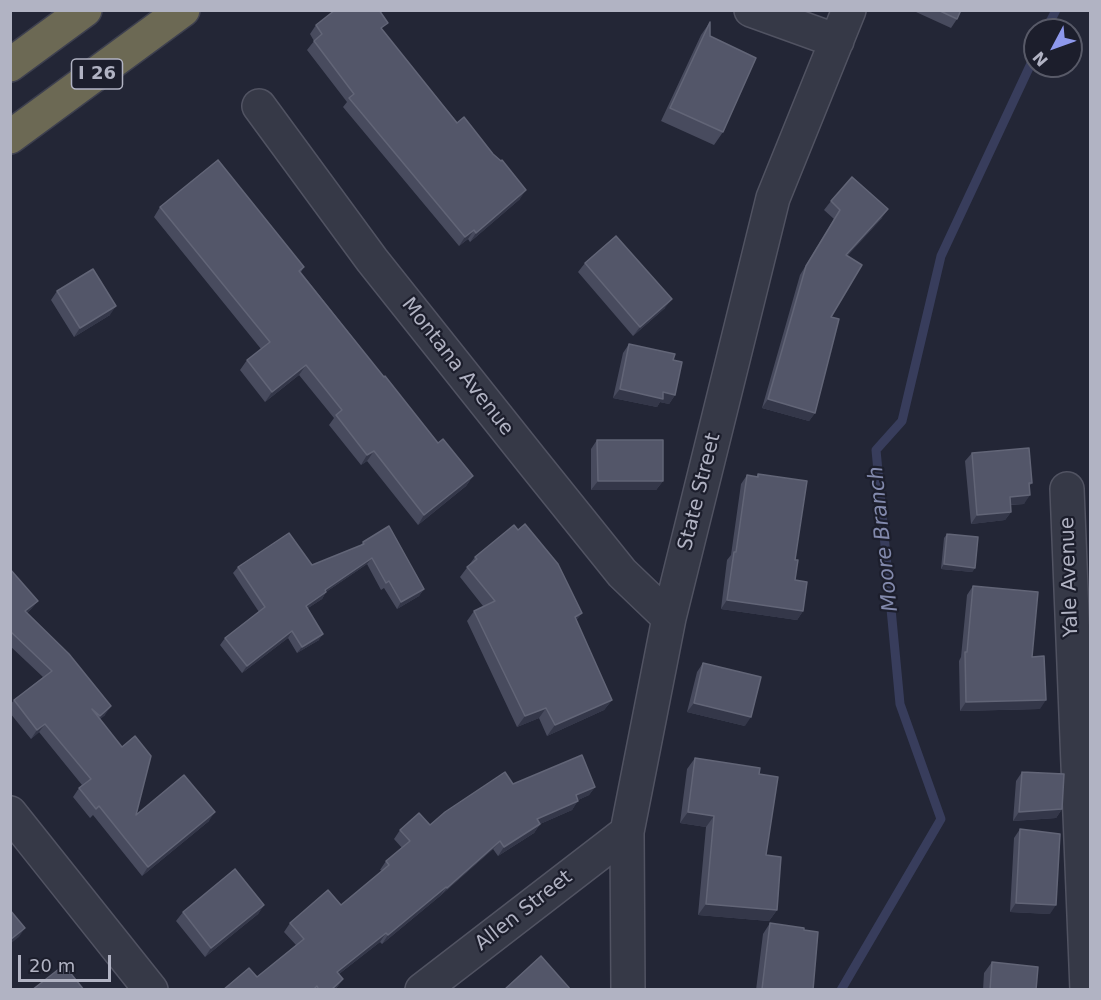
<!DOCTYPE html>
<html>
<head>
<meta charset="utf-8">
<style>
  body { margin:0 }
  #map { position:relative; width:1101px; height:1000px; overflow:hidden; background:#232636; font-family:"DejaVu Sans",sans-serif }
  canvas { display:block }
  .frame { position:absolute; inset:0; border:12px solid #b1b3c3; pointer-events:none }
  .north { position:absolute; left:1023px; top:18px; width:60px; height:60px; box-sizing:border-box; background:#1c1e2c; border:2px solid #585a68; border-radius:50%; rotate:229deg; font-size:16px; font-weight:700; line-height:24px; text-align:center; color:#b1b3c3 }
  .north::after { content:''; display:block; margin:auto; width:21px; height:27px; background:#8d98ec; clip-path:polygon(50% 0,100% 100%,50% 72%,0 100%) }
  .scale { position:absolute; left:18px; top:955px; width:93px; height:27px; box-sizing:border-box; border:3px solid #b1b3c3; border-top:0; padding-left:8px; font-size:18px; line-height:21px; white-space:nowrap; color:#b1b3c3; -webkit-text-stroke:4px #1c1e2c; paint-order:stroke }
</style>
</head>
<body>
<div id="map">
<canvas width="1101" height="1000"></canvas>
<div class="frame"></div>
<div class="north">N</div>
<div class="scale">20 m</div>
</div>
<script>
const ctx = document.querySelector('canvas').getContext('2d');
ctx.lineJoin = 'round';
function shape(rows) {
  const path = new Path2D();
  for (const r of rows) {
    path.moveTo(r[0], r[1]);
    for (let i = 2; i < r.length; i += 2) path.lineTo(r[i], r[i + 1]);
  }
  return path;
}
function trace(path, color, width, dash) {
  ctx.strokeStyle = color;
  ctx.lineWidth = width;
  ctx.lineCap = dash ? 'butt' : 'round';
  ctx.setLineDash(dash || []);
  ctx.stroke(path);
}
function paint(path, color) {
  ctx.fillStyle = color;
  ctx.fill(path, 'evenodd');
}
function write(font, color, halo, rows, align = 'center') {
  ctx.font = font + ' "DejaVu Sans",sans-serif';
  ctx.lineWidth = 4.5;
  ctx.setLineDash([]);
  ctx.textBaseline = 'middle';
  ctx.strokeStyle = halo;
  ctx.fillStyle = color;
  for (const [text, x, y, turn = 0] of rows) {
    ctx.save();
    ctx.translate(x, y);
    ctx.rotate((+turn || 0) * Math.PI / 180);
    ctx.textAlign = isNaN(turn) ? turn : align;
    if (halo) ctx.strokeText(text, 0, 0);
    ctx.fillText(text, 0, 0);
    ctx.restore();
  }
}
const stream = shape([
  [1046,30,1056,10],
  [841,990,941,819,900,704,876,450,902,421,941,256,1035,55]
]);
const minor = shape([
  [751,10,837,41],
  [259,106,372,260,532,461,622,573,669,618],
  [1067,489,1087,990],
  [10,813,151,990],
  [422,990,627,832],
  [628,990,627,832,669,618,773,198,849,10]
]);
const highway = shape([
  [10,65,85,10],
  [10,137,183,10]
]);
const wall = shape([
  [916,10,961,10,957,19,951,28,916,12],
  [710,22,710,36,723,132,714,145,661,121,701,35],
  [316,25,383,31,520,199,470,242,468,239,459,246,343,107,347,102,307,50,314,41,310,34],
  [831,201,882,218,847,256,831,317,815,413,809,421,762,408,800,275,834,219,824,210],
  [160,207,304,267,301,272,384,377,438,443,473,476,466,486,418,525,367,461,361,465,329,425,334,418,299,375,265,402,240,370,247,360,261,349,154,217],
  [585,263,665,308,633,336,578,272],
  [57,291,110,315,74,337,51,300],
  [629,344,673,360,675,395,669,404,660,402,657,407,613,398,623,353],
  [597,440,663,481,656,490,591,490,591,449],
  [972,453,1032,483,1030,485,1024,504,1011,505,1011,512,1005,520,971,524,965,461],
  [758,474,795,560,795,580,803,611,797,620,721,609,727,560,731,555,741,484,747,475,756,477],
  [947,534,975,568,972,572,941,569,944,538],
  [363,542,424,589,419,596,397,609,384,588,381,590,367,564,326,592,322,599,308,608,319,640,297,653,288,638,242,673,220,645,225,638,259,612,233,573,238,567,312,565,360,546],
  [475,557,576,621,612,700,604,710,547,736,539,718,517,727,467,621,474,611,483,606,460,577],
  [10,569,38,601,31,609,27,613,105,715,100,719,136,815,209,821,142,876,93,815,90,818,73,797,79,788,82,785,39,732,31,739,10,713,10,705,14,700,43,677,10,646],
  [973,586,1032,657,1040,709,960,711,959,661,961,657,967,595],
  [703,663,745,726,687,712,697,672],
  [695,758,759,774,766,855,777,910,769,921,698,915,706,827,680,823,687,769],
  [1022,772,1062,809,1056,818,1013,821,1016,781],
  [513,784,595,787,589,795,578,800,572,810,540,824,534,833,498,856,493,849,440,896,382,944,380,942,339,974,343,979,335,990,223,990,257,977,296,945,284,932,290,923,341,905,382,871,380,870,386,861,402,848,394,839,400,830,430,825],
  [1020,829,1050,914,1010,912,1014,838],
  [264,905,258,914,205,957,176,921,183,912],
  [770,923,804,930,813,990,756,990,763,934],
  [992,962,1036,990,983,990,984,973]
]);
const shadedWall = shape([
  [526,190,520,199,470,242,476,233],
  [888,209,882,218,840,264,846,255],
  [474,230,468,239,459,246,465,237],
  [672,299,665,308,633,336,640,327],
  [116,306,110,315,74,337,80,328],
  [306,365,299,375,265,402,272,392],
  [620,389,663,392,675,395,669,404,660,402,657,407,613,398],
  [768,399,815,413,809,421,762,408],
  [374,451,367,461,361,465,367,455],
  [473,476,466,486,418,525,424,515],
  [598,481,663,481,656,490,591,490],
  [1030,495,1024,504,1004,505,1010,497],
  [1011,512,1005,520,971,524,977,515],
  [372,558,367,564,326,592,322,599,302,612,306,606,325,590],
  [944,564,975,568,972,572,941,569],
  [424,589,419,596,397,609,401,602],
  [727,600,803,611,797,620,721,609],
  [38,601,31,609,19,620,25,611],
  [582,613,574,624,575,617],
  [292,631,288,638,242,673,247,666],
  [323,634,319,640,297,653,302,647],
  [612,700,604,710,547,736,555,725],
  [1046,700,1040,709,960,711,966,702],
  [694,703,751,717,745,726,687,712],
  [111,706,105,715,93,725,100,716],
  [546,708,539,718,517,727,525,716],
  [45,724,39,732,31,739,37,730],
  [595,787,589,795,570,804,576,795],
  [578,801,572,810,531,828,537,819],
  [1062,809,1056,818,1013,821,1019,812],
  [215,812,209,821,142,876,148,867],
  [688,812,714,816,706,827,680,823],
  [540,824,534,833,498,856,504,847],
  [500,841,493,849,440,896,447,888],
  [446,887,440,896,382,944,388,935],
  [1016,903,1056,905,1050,914,1010,912],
  [706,904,777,910,769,921,698,915],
  [264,905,258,914,205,957,211,948],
  [25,928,19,937,10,944,10,940],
  [386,933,380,942,331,980,337,972],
  [343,979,335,990,331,990]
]);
const building = shape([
  [335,10,379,10,388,23,381,28,457,123,464,117,493,154,501,161,502,160,526,190,476,233,474,230,465,237,349,98,354,94,314,41,322,34,316,25,335,10],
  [938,10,961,10,957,19,938,10],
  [710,22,710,36,756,58,723,132,670,108,710,22],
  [218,160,304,267,299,271,384,377,385,376,438,443,443,439,473,476,424,515,374,451,367,455,336,415,342,410,306,365,272,392,247,360,270,342,160,207,218,160],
  [852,177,888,209,846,255,862,265,831,317,839,319,815,413,768,399,806,266,840,210,831,201,852,177],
  [616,236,672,299,640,327,585,263,616,236],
  [93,269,116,306,80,328,57,291,93,269],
  [629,344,675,354,673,360,682,362,675,395,663,392,663,399,620,389,629,344],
  [597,440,663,440,663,481,598,481,597,440],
  [1029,448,1032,483,1029,483,1030,495,1010,497,1011,512,977,515,972,453,1029,448],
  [758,474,807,481,795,560,798,560,795,580,807,582,803,611,727,600,734,552,736,552,747,475,758,477,758,474],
  [525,524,558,564,582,613,575,617,612,700,555,725,546,708,525,716,474,611,495,601,467,567,477,559,475,557,514,525,518,530,525,524],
  [389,526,424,589,401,602,389,581,386,583,372,558,325,590,326,592,306,606,323,634,302,647,292,631,247,666,225,638,265,607,238,567,289,533,312,565,364,544,363,542,389,526],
  [947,534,978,537,975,568,944,564,947,534],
  [10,569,38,601,25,611,69,654,111,706,100,716,92,709,122,747,135,736,151,756,136,815,184,775,215,812,148,867,99,806,96,809,79,788,91,779,45,724,37,730,14,700,52,671,10,631,10,569],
  [973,586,1038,592,1032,657,1044,656,1046,700,966,702,965,652,967,652,973,586],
  [703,663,761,677,751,717,694,703,703,663],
  [582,755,595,787,576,795,578,801,537,819,540,824,504,847,500,841,447,888,446,887,388,935,386,933,337,972,343,979,331,990,319,990,317,986,313,990,223,990,249,968,257,977,304,939,290,923,328,890,341,905,389,865,386,861,410,841,400,830,419,813,430,825,445,812,505,772,513,784,582,755],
  [695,758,760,768,759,774,778,777,766,855,781,857,777,910,706,904,714,816,688,812,695,758],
  [1022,772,1064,774,1062,809,1019,812,1022,772],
  [1020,829,1060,834,1056,905,1016,903,1020,829],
  [235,869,264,905,211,948,183,912,235,869],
  [10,910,25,928,10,940,10,910],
  [770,923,804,928,804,930,818,932,813,990,759,990,762,989,770,923],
  [541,956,571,990,504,990,541,956],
  [992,962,1038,967,1036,990,990,990,992,962],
  [64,965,84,990,32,990,64,965]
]);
const shields = [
  [97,74,51]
];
const shieldNames = [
  ["I 26",97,74]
];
const streetNames = [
  ["Montana Avenue",457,367,52],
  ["State Street",700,492,-76],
  ["Yale Avenue",1070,577,-92],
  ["Allen Street",524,911,-38]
];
const waterNames = [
  ["Moore Branch",884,539,-96]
];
trace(stream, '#383d5c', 9);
trace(minor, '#515362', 36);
trace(highway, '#3e404f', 36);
trace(minor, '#363947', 33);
trace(highway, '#6c6954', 33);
paint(wall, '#484b5e');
paint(shadedWall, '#343749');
paint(building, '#535669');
trace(building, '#626577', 1.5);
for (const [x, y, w] of shields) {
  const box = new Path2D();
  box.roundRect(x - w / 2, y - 15, w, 30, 4.5);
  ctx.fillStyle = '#1c1e2c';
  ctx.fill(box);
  trace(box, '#b1b3c3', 1.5);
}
write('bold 18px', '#b1b3c3', null, shieldNames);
write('20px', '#b1b3c3', '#1c1e2c', streetNames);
write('italic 21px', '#838aad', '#1c1e2c', waterNames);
</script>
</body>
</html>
